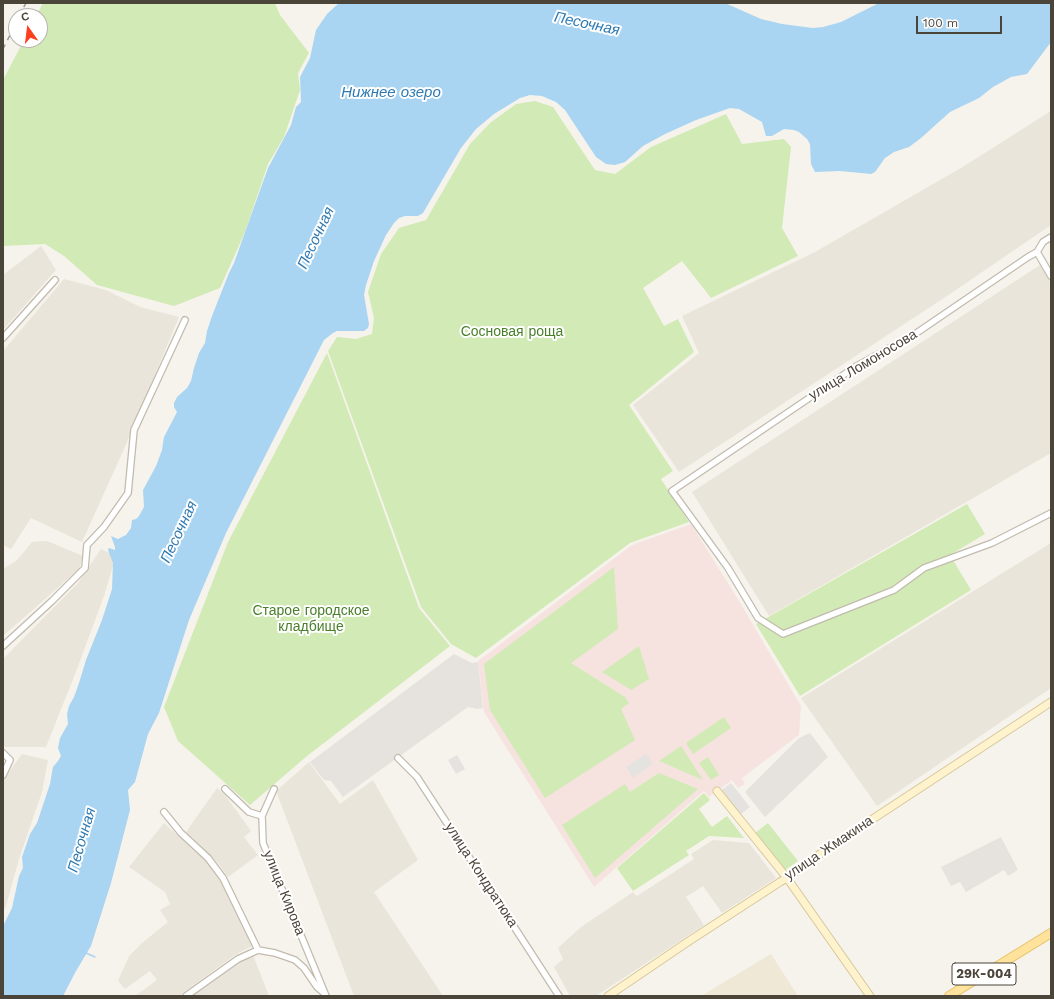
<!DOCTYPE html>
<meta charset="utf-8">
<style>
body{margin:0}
#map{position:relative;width:1054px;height:999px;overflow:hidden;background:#f6f3ec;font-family:"Work Sans",sans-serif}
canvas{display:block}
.frame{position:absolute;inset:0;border:4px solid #4b4439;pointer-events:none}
.north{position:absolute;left:8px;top:8px;width:40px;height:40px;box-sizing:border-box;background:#fff;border:1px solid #b7b4b0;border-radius:50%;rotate:346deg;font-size:11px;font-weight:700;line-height:16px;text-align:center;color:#4b4439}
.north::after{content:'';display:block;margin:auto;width:14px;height:18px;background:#fc3f1d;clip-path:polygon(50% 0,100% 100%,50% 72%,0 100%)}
.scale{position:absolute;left:916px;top:16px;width:86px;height:18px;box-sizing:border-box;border:2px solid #4b4439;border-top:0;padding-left:5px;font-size:12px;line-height:14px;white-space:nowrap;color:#4b4439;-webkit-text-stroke:3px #fff;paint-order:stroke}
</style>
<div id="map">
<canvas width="1054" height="999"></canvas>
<div class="frame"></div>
<div class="north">С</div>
<div class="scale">100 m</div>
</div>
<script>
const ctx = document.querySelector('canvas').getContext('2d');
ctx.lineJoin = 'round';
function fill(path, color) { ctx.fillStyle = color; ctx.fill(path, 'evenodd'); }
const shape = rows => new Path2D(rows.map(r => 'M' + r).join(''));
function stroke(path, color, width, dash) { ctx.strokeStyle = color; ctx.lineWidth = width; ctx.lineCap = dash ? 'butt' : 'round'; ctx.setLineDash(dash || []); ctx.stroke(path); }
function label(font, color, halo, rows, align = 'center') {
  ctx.font = font + ' "Work Sans",sans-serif'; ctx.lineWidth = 4; ctx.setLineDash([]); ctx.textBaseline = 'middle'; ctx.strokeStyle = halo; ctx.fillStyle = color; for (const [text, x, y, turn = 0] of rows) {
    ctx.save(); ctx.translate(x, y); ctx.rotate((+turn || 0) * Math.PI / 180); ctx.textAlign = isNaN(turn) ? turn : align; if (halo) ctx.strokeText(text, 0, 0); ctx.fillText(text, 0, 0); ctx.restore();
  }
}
const residential = shape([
 [1051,111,1051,225,953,292,679,472,633,405,699,353,682,316,815,252,961,168],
 [41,246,56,270,3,330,3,275],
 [1040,265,1051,283,1051,453,769,616,692,492],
 [64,279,106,290,140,307,179,317,124,449,82,542,31,518,11,549,3,545,3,351],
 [47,541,83,556,79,569,3,636,3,567,5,568,17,560,32,542],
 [1051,543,1051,688,877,806,801,698],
 [101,549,116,556,104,596,77,669,46,747,5,747,3,745,3,659,78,583],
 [22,754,48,760,42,792,19,859,6,906,3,912,3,780],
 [309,762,340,804,373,780,418,860,374,892,443,996,354,996,276,791],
 [217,788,225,795,251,831,244,837,258,855,228,877,218,863,186,832],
 [164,823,206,861,220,879,252,946,235,955,179,996,135,996,157,980,150,971,125,989,118,981,129,956,142,943,168,922,160,910,170,904,165,892,129,867],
 [713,840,749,843,776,878,722,913,703,886,686,897,704,925,596,996,570,996,554,967,563,959,558,948,581,927,633,892,637,896,694,859,691,854],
 [253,955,269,996,189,996,237,962]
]);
const industrial = shape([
 [454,654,472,663,478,662,483,708,477,709,468,707,343,797,331,781,324,780,310,762],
 [810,733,828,757,765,817,745,792,799,738],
 [1001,837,1018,870,1008,876,1004,870,966,892,960,882,951,886,941,867]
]);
const education = shape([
 [771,954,798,996,701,996]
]);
const medical = shape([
 [691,524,736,596,801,706,799,735,742,778,745,784,738,788,732,780,709,797,704,791,594,887,484,712,478,661,632,545]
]);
const green = shape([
 [43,3,275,3,280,15,309,53,298,73,300,90,284,137,268,164,245,232,220,288,174,306,97,285,64,256,45,244,3,246,3,80,24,40,40,40,40,16,36,16],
 [535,101,553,107,595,170,615,174,651,147,726,114,742,144,784,139,791,147,782,228,798,256,711,298,682,261,643,288,664,326,678,319,694,352,629,405,673,471,661,479,689,522,630,543,476,658,451,644,421,607,328,351,337,337,356,339,372,334,374,318,368,292,381,254,399,228,426,220,470,144,490,123,516,104],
 [327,353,419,608,450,646,307,756,250,805,178,741,164,707,228,542],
 [967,504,985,534,950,555,971,590,800,696,756,624],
 [614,567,618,629,571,663,625,697,629,703,621,709,635,740,545,798,490,710,484,664],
 [639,646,649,679,631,690,602,672],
 [724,717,731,728,693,754,686,743],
 [681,746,703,780,659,761],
 [708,757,719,775,711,780,699,763],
 [659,773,698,789,595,878,562,825,625,784,630,792],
 [704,793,710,800,699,809,712,827,727,816,744,838,709,836,686,851,689,855,633,891,617,868],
 [768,823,798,861,784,871,755,833]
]);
const parking = shape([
 [646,754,653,764,633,778,626,767],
 [457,755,465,769,456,774,448,760],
 [731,783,750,807,739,816,720,791]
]);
const water = shape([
 [339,3,725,3,761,19,782,24,813,28,823,27,841,22,879,3,1051,3,1051,42,1027,74,1011,77,993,87,979,98,950,112,921,138,909,147,894,152,885,158,875,172,871,174,840,171,815,172,811,164,810,144,807,139,799,132,794,130,784,129,772,136,766,136,762,122,739,109,730,108,696,120,665,134,643,146,625,162,615,165,606,164,596,157,565,110,556,102,542,96,530,95,520,98,494,114,476,129,461,148,423,213,418,216,405,216,399,218,394,223,386,235,374,261,366,285,364,295,369,324,368,328,364,331,337,331,333,333,324,340,226,533,189,620,159,713,148,734,135,782,128,790,130,810,111,883,91,946,76,971,63,996,3,996,3,926,12,908,19,876,23,868,22,857,30,834,37,823,50,784,53,767,58,761,61,756,58,748,60,738,68,724,67,714,69,706,74,697,79,683,86,660,102,620,112,589,113,563,108,550,109,548,115,550,115,547,111,536,118,539,126,535,131,528,132,520,136,519,139,516,144,507,143,490,156,466,162,450,164,437,176,414,177,412,174,407,174,403,177,397,187,388,191,381,194,368,199,353,205,343,207,331,212,316,229,273,234,263,268,168,291,125,296,107,301,102,300,77,310,58,316,30,327,14]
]);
const stream = shape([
 [86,953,95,957]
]);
const street = shape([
 [1051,237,1043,242,1037,252,1028,257,915,334,855,367,672,491,728,568,758,618,783,634,894,590,924,568,992,543,1051,513],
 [1037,252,1051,276],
 [3,338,55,280],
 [3,646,52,601,85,568,87,545,104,527,128,493,134,430,185,320],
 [3,753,10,760,3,775],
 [398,758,417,777,559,996],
 [225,789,249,812,262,816],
 [274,789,262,816,263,843,326,996],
 [164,812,181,833,208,858,223,878,258,950],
 [258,950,275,953,295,960,304,968,317,987,324,993],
 [186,996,238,959,258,950]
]);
const secondary = shape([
 [717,791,787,878,870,996],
 [608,996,689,941,780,882,787,878,827,849,1051,702]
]);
const primary = shape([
 [949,996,1051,933]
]);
const rail = shape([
 [19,16,26,3],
 [3,49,16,23]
]);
const shields = [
 [984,974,64]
];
const shieldNames = [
 ["29К-004",984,974]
];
const parkNames = [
 ["Сосновая роща",512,332],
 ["Старое городское",311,611],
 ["кладбище",311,627]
];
const streetNames = [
 ["улица Ломоносова",863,365,-31],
 ["улица Жмакина",829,848,-34],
 ["улица Кондратюка",481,875,57],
 ["улица Кирова",284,893,68]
];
const waterNames = [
 ["Песочная",587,24,12],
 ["Нижнее озеро",391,93],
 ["Песочная",316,238,-65],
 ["Песочная",179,532,-65],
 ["Песочная",82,840,-74]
];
fill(residential, '#eae5da');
fill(industrial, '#e6e2dd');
fill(education, '#efe8d6');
fill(medical, '#f6e3e0');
fill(green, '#d2eab5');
fill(parking, '#e5e3e0');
fill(water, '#a9d4f2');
stroke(stream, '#a9d4f2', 1.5);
stroke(street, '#c2bbae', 8);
stroke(secondary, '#d6c79b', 9);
stroke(primary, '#e6c16a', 10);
stroke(street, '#fff', 5.5);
stroke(secondary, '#fff3cd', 7);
stroke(primary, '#ffe39c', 8);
stroke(rail, '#9a9a9a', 1.5, [5, 5]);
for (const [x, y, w] of shields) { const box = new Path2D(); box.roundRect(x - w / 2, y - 11, w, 22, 3); ctx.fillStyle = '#fff'; ctx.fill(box); stroke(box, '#4b4439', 1); }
label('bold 13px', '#4b4439', null, shieldNames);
label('14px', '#4a7f2a', '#fff', parkNames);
label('14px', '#4b4439', '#fff', streetNames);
label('italic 15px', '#2e7ab2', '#fff', waterNames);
</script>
